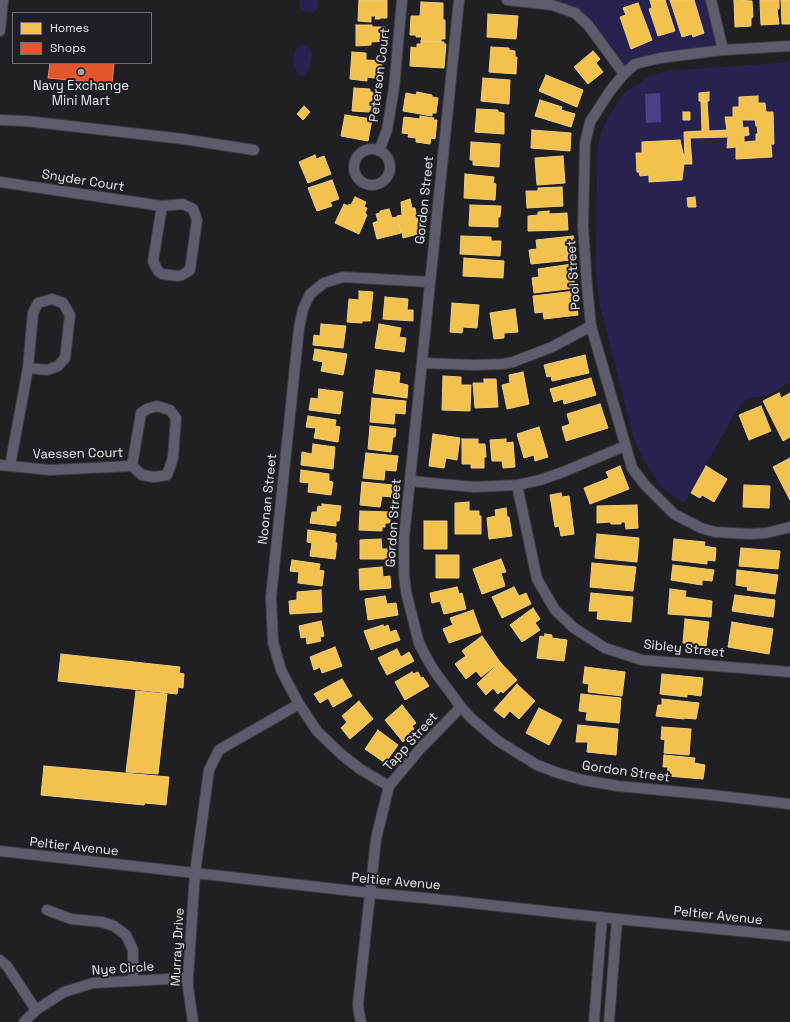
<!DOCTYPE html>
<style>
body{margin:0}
#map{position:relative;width:790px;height:1022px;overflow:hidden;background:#1f1f24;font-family:"Space Grotesk",sans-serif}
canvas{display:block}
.legend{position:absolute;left:12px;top:12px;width:140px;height:52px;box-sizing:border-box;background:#1e1e25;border:1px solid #707076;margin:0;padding:5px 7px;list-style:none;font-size:12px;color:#eaeaef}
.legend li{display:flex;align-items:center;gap:8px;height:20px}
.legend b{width:20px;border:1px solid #707076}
</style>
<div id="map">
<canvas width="790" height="1022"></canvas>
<ul class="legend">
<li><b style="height:11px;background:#f2c14e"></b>Homes</li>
<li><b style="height:11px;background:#e4572e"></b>Shops</li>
</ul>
</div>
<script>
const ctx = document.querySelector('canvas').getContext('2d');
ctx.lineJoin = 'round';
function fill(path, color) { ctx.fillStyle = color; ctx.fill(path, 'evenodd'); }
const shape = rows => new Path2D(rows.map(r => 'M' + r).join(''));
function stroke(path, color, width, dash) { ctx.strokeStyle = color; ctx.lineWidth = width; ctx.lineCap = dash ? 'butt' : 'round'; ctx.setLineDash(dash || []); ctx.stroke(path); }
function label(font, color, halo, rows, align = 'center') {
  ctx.font = font + ' "Space Grotesk",sans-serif'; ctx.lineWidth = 4; ctx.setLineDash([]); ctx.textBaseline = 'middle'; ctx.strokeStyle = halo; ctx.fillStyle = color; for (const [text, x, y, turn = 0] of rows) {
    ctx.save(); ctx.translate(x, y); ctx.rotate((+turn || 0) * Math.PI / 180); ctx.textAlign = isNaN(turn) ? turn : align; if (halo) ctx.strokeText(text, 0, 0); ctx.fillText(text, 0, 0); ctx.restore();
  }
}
const green = shape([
 [299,0,318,0,318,8,315,12,310,13,303,11,299,6],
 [507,0,711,0,723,50,660,58,624,74,575,13],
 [301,45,305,45,311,49,312,56,311,63,308,70,304,75,302,76,298,75,293,60,295,50],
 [790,62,790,382,774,392,766,396,749,398,741,403,684,503,661,487,642,457,637,446,633,436,600,305,596,275,597,157,598,144,602,130,608,118,624,93,645,79,656,74,668,71]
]);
const water = shape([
 [660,93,661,122,646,123,645,94]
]);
const homes = shape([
 [359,0,387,0,387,18,380,18,380,19,375,19,376,16,371,16,371,22,358,21,359,0],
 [650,0,665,0,675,31,658,36,649,9,652,8,650,0],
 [670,0,694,0,704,33,693,37,692,34,682,37,670,0],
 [734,0,752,1,753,17,751,18,751,26,735,27,734,0],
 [760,0,779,0,779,9,777,9,779,24,761,25,760,0],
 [781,0,790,0,790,24,782,24,781,0],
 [421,2,443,3,443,20,445,20,445,39,441,39,441,42,421,41,422,37,416,37,416,35,410,35,411,16,420,16,421,2],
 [638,3,652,40,631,49,620,17,626,15,623,8,638,3],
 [488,14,518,16,516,39,487,37,488,14],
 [356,25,372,25,372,27,385,27,386,41,371,42,371,45,356,46,356,25],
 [421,41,444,42,444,44,446,44,444,68,410,66,411,47,417,48,417,44,421,44,421,41],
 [491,47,509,48,509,50,515,51,515,57,517,57,516,74,489,72,491,47],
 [593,51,600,59,596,63,603,72,588,84,574,67,593,51],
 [352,52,366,53,366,60,382,61,380,79,367,77,367,81,350,79,352,52],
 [546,75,583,90,577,107,539,91,546,75],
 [483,78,510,80,509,104,481,101,483,78],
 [354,88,370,89,370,92,380,93,379,110,369,110,369,112,352,111,354,88],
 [417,92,432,95,432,97,438,98,436,113,432,113,432,116,403,111,406,93,416,95,417,92],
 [709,92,709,101,699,101,699,93,709,92],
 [758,96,758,103,765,103,766,112,773,112,774,144,771,144,772,157,736,159,736,147,727,148,728,137,725,117,733,117,733,107,739,107,739,97,758,96],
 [742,120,755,120,756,126,757,126,758,134,756,134,756,141,744,142,744,136,749,135,748,127,743,128,742,120],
 [540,100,562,107,561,110,575,114,571,127,535,116,540,100],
 [701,101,707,101,709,131,727,130,728,137,690,138,692,164,684,164,683,153,685,157,684,132,702,131,701,101],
 [304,106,310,112,303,120,297,114,304,106],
 [477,109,498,110,498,112,504,113,504,134,475,132,477,109],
 [683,112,690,112,690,120,683,120,683,112],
 [345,115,372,119,368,141,341,136,345,115],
 [420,116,434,118,433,120,437,120,435,139,431,138,430,144,416,142,416,138,408,137,409,134,402,133,404,117,420,119,420,116],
 [532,130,571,133,570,151,531,148,532,130],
 [680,140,683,153,684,164,682,180,649,182,649,175,640,176,639,172,637,172,636,153,642,153,642,142,680,140],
 [471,142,500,144,499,167,473,165,473,160,470,160,471,142],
 [315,155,316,159,324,156,331,174,308,183,299,162,315,155],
 [563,156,565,183,537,185,535,158,563,156],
 [465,174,494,177,493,183,496,184,495,200,464,198,465,174],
 [332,180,339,199,330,202,332,206,317,211,308,188,332,180],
 [562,187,563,206,527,208,526,191,538,191,538,188,562,187],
 [355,197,366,202,364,207,367,208,365,213,367,215,359,234,335,223,344,204,348,206,349,204,351,205,355,197],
 [695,197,696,207,688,207,687,198,695,197],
 [410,199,412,208,415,208,416,214,422,213,426,232,403,238,402,232,401,233,397,216,402,215,401,202,410,199],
 [470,205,501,206,500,217,498,217,498,227,469,226,470,205],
 [389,209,392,218,397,217,401,233,377,239,373,223,378,221,376,214,380,213,380,211,389,209],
 [549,211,549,214,567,213,568,230,528,231,528,216,538,215,538,212,549,211],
 [461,236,491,237,491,241,501,241,500,256,460,254,461,236],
 [573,236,574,248,569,249,571,260,531,264,529,250,537,249,536,240,573,236],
 [464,258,504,261,503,278,463,276,464,258],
 [572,264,575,288,534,293,532,278,539,277,538,269,572,264],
 [359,291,373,292,370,321,362,321,362,323,347,322,349,299,359,300,359,291],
 [575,291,578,315,544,319,543,312,535,313,533,296,575,291],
 [385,297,408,299,407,310,413,310,413,321,383,319,385,297],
 [452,303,479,305,477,328,463,327,462,333,450,332,452,303],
 [515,309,518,332,504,333,504,338,494,339,490,313,515,309],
 [321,324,346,326,343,348,313,345,314,335,320,336,321,324],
 [379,324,401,328,399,337,406,338,404,352,375,348,379,324],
 [315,349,347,354,343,375,321,371,323,362,313,360,315,349],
 [585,355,589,373,552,381,551,376,547,377,544,365,585,355],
 [376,370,400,373,399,383,408,385,407,398,373,393,376,370],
 [523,372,529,404,507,409,502,385,510,383,509,375,523,372],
 [443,376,461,377,461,385,471,385,470,411,442,410,443,376],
 [591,378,596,395,564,404,563,399,554,402,550,389,591,378],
 [484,379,496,379,498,407,475,408,473,383,484,383,484,379],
 [319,389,343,392,340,414,309,410,311,398,318,399,319,389],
 [779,393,781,398,790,393,790,437,783,441,763,401,779,393],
 [372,398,406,401,405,414,395,413,394,424,370,422,372,398],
 [600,404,608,428,566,441,562,427,570,424,567,414,600,404],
 [761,406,771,431,749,440,739,415,761,406],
 [308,416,336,420,335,426,340,427,338,442,314,438,316,428,306,427,308,416],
 [370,426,396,429,395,437,393,437,391,452,368,449,370,426],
 [539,427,548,457,535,461,534,455,524,458,517,434,539,427],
 [433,434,460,438,457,460,446,458,444,468,429,466,433,434],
 [462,439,478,439,478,444,485,444,486,457,484,457,484,468,471,468,471,464,462,464,462,439],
 [506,439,506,443,513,442,515,467,503,468,502,461,492,461,490,440,506,439],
 [313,444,335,447,333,469,301,465,302,452,312,454,313,444],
 [366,453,398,456,396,471,385,470,384,480,363,478,366,453],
 [790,458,790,500,773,467,790,458],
 [620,466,629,489,590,504,584,488,609,478,606,472,620,466],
 [706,466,727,479,714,502,702,495,700,498,691,493,706,466],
 [301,470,329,474,329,481,333,482,331,495,308,492,309,483,300,482,301,470],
 [362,482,393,485,392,497,382,496,380,507,360,505,362,482],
 [744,485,770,486,769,508,743,507,744,485],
 [561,493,562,497,569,496,574,534,561,536,559,526,555,527,550,495,561,493],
 [469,502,469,511,479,511,479,516,481,516,481,534,455,534,455,503,469,502],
 [322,504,341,506,339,521,336,521,336,526,310,523,312,512,317,512,318,506,322,507,322,504],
 [637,505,638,528,626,529,625,522,621,522,621,524,611,524,610,522,597,523,597,506,637,505],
 [506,508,507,517,509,517,512,536,489,539,487,518,496,516,495,510,506,508],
 [360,511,390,512,390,523,385,523,385,527,382,527,382,531,359,530,360,511],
 [424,521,447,521,447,549,424,549,424,521],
 [308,530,336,534,335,542,337,543,335,559,310,556,312,543,307,542,308,530],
 [597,534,639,538,637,562,595,558,597,534],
 [381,539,382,549,389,549,390,559,360,559,360,540,381,539],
 [674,539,705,542,704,546,716,548,715,561,707,560,707,564,672,560,674,539],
 [741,548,780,551,778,569,739,566,741,548],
 [436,555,459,555,459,578,436,578,436,555],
 [501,559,506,572,501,573,505,586,482,594,473,569,501,559],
 [292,560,320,564,319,570,324,571,322,586,298,583,299,572,290,571,292,560],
 [592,563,636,567,633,591,590,587,592,563],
 [673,565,714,570,712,581,702,580,702,585,671,580,673,565],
 [382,567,383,577,390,576,391,588,360,590,359,569,382,567],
 [737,570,778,575,775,594,747,590,748,587,736,585,737,570],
 [457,587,459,594,462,593,466,609,444,614,440,601,432,603,430,593,457,587],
 [514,587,519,596,526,593,531,604,502,618,492,597,514,587],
 [670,589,686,591,685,597,712,601,711,617,668,614,670,589],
 [321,590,322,612,290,614,289,601,297,600,297,592,321,590],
 [591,593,633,597,631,622,597,619,598,611,589,611,591,593],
 [735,595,775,600,773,617,732,611,735,595],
 [385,596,387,604,396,603,398,615,368,620,365,599,385,596],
 [533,608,540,619,535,623,540,630,522,642,510,625,533,608],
 [473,610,481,632,449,643,443,629,453,625,450,618,473,610],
 [685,619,709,622,706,646,683,643,685,619],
 [321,621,324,636,320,637,321,641,307,644,306,637,301,638,299,626,321,621],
 [732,622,773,629,769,654,728,647,732,622],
 [383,625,384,627,388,625,390,632,396,630,400,640,371,650,364,631,383,625],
 [545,634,552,635,552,638,567,640,564,661,537,658,540,636,544,637,545,634],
 [482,636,500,662,481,677,476,671,466,679,455,664,466,656,462,651,482,636],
 [335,647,342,666,322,673,320,667,314,670,310,657,335,647],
 [397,649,401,657,409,652,414,661,387,675,378,658,397,649],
 [61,654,180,667,179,673,184,674,183,688,178,687,177,694,58,681,61,654],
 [500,662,517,680,503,693,501,691,498,694,493,688,486,695,477,684,500,662],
 [585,667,625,672,622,696,588,692,589,684,583,683,585,667],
 [412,672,413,674,418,672,421,678,423,677,429,686,405,700,395,682,412,672],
 [662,674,703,678,701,696,687,694,687,697,660,694,662,674],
 [342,679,352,696,333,707,328,698,320,703,314,694,342,679],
 [517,684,535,701,519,719,510,711,504,718,494,710,517,684],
 [136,691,167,694,158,774,126,772,136,691],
 [581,694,621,698,619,723,586,720,587,712,579,711,581,694],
 [662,699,699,703,696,719,684,718,684,719,656,716,658,705,662,705,662,699],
 [359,701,373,719,350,739,341,728,347,722,342,716,359,701],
 [402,705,416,723,412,726,414,729,408,734,410,736,403,742,385,720,402,705],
 [539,708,562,720,549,745,526,733,539,708],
 [578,725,618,729,616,755,587,752,588,742,576,742,578,725],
 [662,727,691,729,689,755,664,753,665,740,661,739,662,727],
 [378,730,398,745,385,763,365,749,378,730],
 [664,755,695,758,694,763,705,765,703,779,667,776,668,767,663,767,664,755],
 [44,766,169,777,166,805,145,803,144,805,41,795,44,766]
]);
const shops = shape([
 [50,63,114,63,112,84,48,78,50,63]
]);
const street = shape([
 [459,0,404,538,404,574,406,592,419,643,426,657,435,672,461,707,471,718,498,741,537,765,558,773,583,780,618,786,712,795,790,804],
 [507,0,552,5,575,13,588,25,624,74],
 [711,0,723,50],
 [0,31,3,0],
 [790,46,723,50,660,58,635,64,624,74,610,91,590,122,585,143,583,226,587,286,591,326,632,468,645,485,674,514,701,528,715,532,750,534,766,533,790,527],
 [0,120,26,121,183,139,254,150],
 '354 167a18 18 0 1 1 36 0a18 18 0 1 1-36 0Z',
 [379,151,387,130,394,88,402,0],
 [0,182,162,206,183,204,193,209,197,220,190,270,182,275,178,276,162,274,158,271,153,261,162,206],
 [422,363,474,365,502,364,513,362,552,347,591,326],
 [0,465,50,470,132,466,142,475,154,477,167,475,173,458,176,418,170,410,157,406,147,409,141,413,132,466],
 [10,466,28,368,33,313,38,303,52,299,63,303,70,315,65,358,58,366,47,370,28,368],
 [410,481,474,487,517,485,540,480,563,472,625,446],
 [517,485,537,579,555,610,574,628,605,648,642,660,790,672],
 [389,786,360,769,341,754,317,731,299,704,281,670,273,642,271,597,299,328,303,309,310,294,324,283,343,277,430,282],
 [0,851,371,893,425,898,617,919,790,936],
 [47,910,71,919,102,922,114,926,126,935,133,950,133,981],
 [0,960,7,966,36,1010],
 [24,1022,36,1010,64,992,93,983,188,978],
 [193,1022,188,987,188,978,195,873,209,770,219,750,299,704],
 [361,1022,359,1013,358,1004,376,839,389,786,420,749,461,707],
 [594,1022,602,917],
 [609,1022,617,919]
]);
const markers = [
 [81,72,4,"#a3a3a8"]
];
const streetNames = [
 ["Peterson Court",380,75,-83],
 ["Snyder Court",83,181,9],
 ["Gordon Street",425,200,-84],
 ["Pool Street",574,275,-94],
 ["Vaessen Court",78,454,-1],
 ["Noonan Street",268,499,-84],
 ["Gordon Street",394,523,-86],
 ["Sibley Street",684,649,6],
 ["Tapp Street",411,742,-48],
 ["Gordon Street",626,772,8],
 ["Peltier Avenue",74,847,6],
 ["Peltier Avenue",396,882,5],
 ["Peltier Avenue",718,916,6],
 ["Murray Drive",178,947,-87],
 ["Nye Circle",123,969,-4]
];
const poiNames = [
 ["Navy Exchange",81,86],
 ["Mini Mart",81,101]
];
fill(green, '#282250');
fill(water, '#494287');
fill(homes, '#f2c14e');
stroke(homes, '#f0cd7e', 1);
fill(shops, '#e4572e');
stroke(shops, '#e68368', 1);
stroke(street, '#3c3c40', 12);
stroke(street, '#5d5c6b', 10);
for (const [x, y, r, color] of markers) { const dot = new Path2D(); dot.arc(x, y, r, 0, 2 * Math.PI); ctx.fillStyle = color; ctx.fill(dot); stroke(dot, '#1e1e25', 1.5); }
label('13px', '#eaeaef', '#1e1e25', streetNames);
label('13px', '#eaeaef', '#1e1e25', poiNames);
</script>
